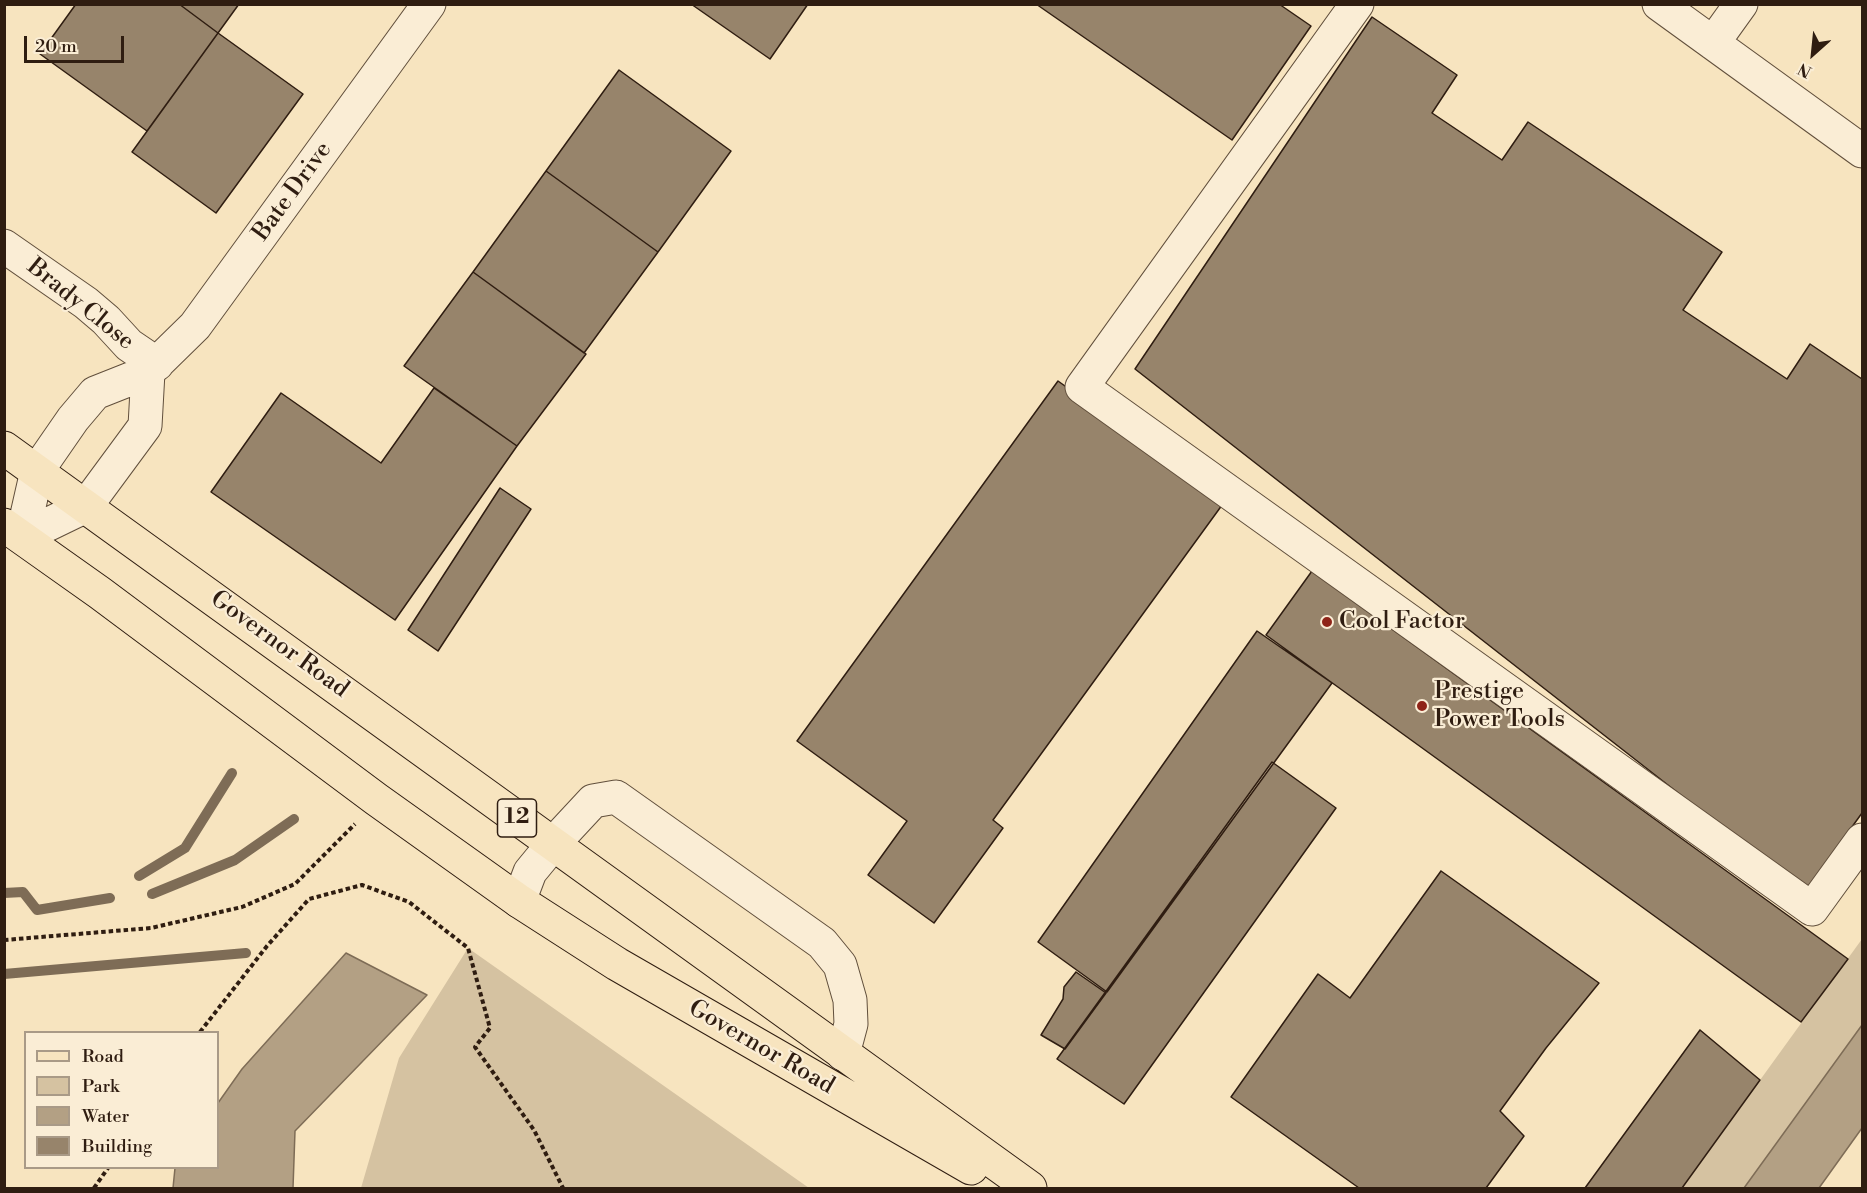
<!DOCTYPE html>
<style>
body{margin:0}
#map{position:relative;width:1867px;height:1193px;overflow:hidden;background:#f7e4bf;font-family:"Libre Bodoni",serif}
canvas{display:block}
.frame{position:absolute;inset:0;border:6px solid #2f1d11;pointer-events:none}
.legend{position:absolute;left:24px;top:1031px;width:195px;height:138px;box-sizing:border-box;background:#faedd5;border:2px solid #a99a87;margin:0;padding:8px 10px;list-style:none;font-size:18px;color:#2f1d11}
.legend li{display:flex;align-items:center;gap:12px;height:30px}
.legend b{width:30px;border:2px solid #a99a87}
.north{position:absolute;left:1783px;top:24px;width:60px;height:60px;-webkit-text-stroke:4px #faedd5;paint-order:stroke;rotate:207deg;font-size:16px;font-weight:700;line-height:24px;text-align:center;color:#2f1d11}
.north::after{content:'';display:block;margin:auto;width:21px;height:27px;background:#2f1d11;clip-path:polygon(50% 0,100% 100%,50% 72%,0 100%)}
.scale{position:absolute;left:24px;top:36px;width:100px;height:27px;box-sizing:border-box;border:3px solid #2f1d11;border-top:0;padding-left:8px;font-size:18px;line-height:21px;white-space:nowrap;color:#2f1d11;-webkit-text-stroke:4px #faedd5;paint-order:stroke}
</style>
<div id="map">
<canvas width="1867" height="1193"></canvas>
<div class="frame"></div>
<ul class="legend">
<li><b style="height:8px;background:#f7e4bf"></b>Road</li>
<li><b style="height:16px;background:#d5c2a1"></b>Park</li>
<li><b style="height:16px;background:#b3a084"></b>Water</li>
<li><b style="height:16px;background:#97846b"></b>Building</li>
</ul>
<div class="north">N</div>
<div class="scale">20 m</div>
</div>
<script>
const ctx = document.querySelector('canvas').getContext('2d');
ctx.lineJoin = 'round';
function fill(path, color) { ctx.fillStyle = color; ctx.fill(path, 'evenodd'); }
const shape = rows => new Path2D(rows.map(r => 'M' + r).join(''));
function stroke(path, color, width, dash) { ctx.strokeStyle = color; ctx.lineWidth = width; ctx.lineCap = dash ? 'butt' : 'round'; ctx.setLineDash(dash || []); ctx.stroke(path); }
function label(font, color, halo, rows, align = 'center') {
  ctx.font = font + ' "Libre Bodoni",serif'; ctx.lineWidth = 4.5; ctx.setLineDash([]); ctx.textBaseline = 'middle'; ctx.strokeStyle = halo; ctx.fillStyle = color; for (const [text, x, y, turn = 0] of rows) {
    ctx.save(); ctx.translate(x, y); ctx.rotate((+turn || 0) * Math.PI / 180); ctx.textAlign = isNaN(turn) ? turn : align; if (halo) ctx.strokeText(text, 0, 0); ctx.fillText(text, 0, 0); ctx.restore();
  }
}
const green = shape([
 [1862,939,1862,1025,1744,1188,1682,1188],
 [468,948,809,1188,361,1188,399,1058]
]);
const water = shape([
 [346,953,427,995,295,1131,293,1188,173,1188,175,1168,218,1168,218,1103,242,1069,346,953],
 [1862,1025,1862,1128,1819,1188,1744,1188,1862,1025]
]);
const stream = shape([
 [139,876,185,848,232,773],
 [4,893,23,892,37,910,110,898],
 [152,894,235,860,294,819],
 [4,974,246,953]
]);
const building = shape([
 [76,4,179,4,218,33,147,131,40,54,76,4],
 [179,4,239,4,218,33,179,4],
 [691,4,808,4,770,59,691,4],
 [1036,4,1279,4,1311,26,1232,140,1036,4],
 [1372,17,1457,75,1432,113,1502,160,1528,122,1722,252,1683,310,1787,379,1810,344,1862,379,1862,813,1805,892,1135,369,1372,17],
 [218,33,303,94,216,213,132,152,218,33],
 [619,70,731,151,658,252,546,171,619,70],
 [546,171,658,252,584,353,473,272,546,171],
 [473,272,586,354,517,446,404,366,473,272],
 [1058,381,1225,501,993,820,1003,828,934,923,868,875,907,821,797,741,1058,381],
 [434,388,517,446,395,620,211,492,281,393,381,463,434,388],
 [500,488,531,509,438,651,408,630,500,488],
 [1312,571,1848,959,1801,1022,1266,635,1312,571],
 [1257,631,1332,683,1107,992,1038,942,1257,631],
 [1272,762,1336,808,1124,1104,1057,1059,1272,762],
 [1441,871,1599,983,1546,1048,1500,1111,1524,1136,1486,1188,1359,1188,1231,1097,1318,974,1350,998,1441,871],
 [1076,972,1106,993,1065,1049,1041,1035,1063,999,1064,987,1076,972],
 [1700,1030,1760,1080,1682,1188,1585,1188,1700,1030]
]);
const path = shape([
 [4,940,151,928,242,907,295,884,355,824],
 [200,1032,267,946,309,899,362,885,409,902,468,948,490,1028,475,1047,534,1130,563,1188],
 [94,1188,108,1168]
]);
const minor = shape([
 [1357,4,1082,387,1812,909,1862,840],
 [1659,4,1862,151],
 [1713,43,1741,4],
 [4,246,86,303,106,320,129,345,157,364],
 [22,537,37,471,73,419,95,393,148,372,195,326,429,4],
 [22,537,86,506,145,426,148,372],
 [519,901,530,872,553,844,593,801,616,797,822,943,840,965,850,1000,851,1024,843,1054]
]);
const major = shape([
 [4,448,1030,1188],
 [4,525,100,593,376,799,519,901,617,964,971,1168]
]);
const markers = [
 [1327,622,6,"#8f2418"],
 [1422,706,6,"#8f2418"]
];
const shields = [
 [517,818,39]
];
const shieldNames = [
 ["12",517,818]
];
const streetNames = [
 ["Bate Drive",293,192,-54],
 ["Brady Close",80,305,39],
 ["Governor Road",279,645,36],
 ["Governor Road",761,1048,30]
];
const poiNames = [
 ["Cool Factor",1339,622],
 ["Prestige",1434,692],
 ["Power Tools",1434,720]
];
fill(green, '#d5c2a1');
fill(water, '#b3a084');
stroke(water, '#7e6c56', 1.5);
stroke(stream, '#7e6c56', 10);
fill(building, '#97846b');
stroke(building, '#2f1d11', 1.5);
stroke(minor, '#614f3c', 35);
stroke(major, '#2f1d11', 35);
stroke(path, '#2f1d11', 4, [4.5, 3]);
stroke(minor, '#faedd5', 33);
stroke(major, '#f7e4bf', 33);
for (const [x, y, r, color] of markers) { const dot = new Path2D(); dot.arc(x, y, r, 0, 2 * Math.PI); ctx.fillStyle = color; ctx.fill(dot); stroke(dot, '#faedd5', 2); }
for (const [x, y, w] of shields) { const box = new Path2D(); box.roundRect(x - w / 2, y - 19, w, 38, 4.5); ctx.fillStyle = '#faedd5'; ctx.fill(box); stroke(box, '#2f1d11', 1.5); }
label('bold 22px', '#2f1d11', null, shieldNames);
label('24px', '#2f1d11', '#faedd5', streetNames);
label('24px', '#2f1d11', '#faedd5', poiNames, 'left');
</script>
